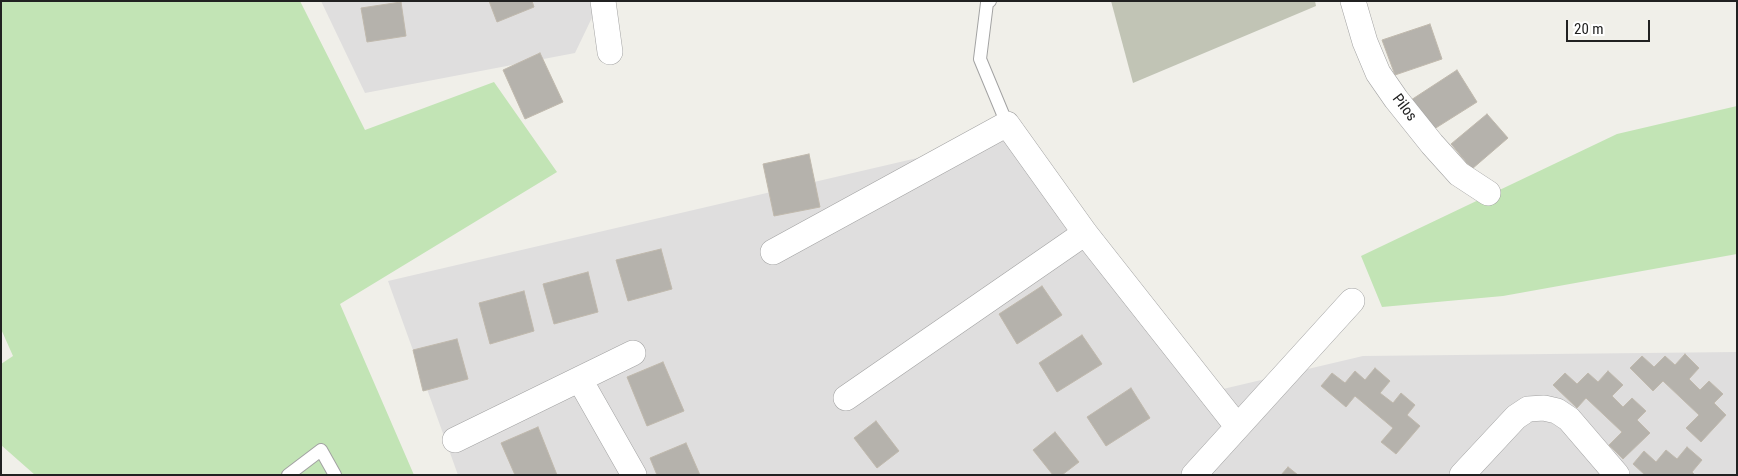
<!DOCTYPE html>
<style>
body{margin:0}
#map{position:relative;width:1738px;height:476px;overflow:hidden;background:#f0efe9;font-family:"Roboto Condensed",sans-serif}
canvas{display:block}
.frame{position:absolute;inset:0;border:2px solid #212121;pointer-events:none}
.scale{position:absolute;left:1566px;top:20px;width:84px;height:22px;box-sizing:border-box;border:2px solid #212121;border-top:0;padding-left:6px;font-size:15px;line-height:18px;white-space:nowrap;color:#212121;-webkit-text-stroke:4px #fff;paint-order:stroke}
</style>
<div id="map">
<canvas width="1738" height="476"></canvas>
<div class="frame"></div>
<div class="scale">20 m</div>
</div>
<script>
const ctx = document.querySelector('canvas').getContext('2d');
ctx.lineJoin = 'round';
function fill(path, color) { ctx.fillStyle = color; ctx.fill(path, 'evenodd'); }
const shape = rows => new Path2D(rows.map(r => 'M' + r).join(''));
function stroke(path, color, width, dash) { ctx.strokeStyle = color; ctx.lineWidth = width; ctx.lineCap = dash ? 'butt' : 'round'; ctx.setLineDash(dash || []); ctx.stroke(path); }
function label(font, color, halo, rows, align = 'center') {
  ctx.font = font + ' "Roboto Condensed",sans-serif'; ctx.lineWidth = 4; ctx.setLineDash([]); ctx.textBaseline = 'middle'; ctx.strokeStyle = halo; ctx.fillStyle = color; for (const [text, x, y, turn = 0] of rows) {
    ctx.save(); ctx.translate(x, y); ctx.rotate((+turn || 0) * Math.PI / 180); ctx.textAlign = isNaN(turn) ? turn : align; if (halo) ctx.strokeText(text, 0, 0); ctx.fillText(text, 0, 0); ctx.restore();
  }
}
const residential = shape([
 [321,1,600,1,575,53,365,93],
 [1012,136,1206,393,1363,356,1737,352,1737,475,458,475,388,281]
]);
const construction = shape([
 [1111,1,1315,1,1316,6,1133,83]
]);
const grass = shape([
 [1,1,300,1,365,130,494,82,557,172,340,304,414,475,35,475,1,445,1,364,13,356,1,329],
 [1737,106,1737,254,1503,296,1382,307,1361,256,1617,134]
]);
const building = shape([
 [489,1,532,1,534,7,497,22,489,1],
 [401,2,406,36,367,42,361,8,401,2],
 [1430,24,1442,59,1395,75,1382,40,1430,24],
 [540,53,563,102,525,119,503,70,540,53],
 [1457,70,1477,102,1431,131,1411,100,1457,70],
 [1487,114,1508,138,1472,169,1451,144,1487,114],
 [809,154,820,207,774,216,763,164,809,154],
 [661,249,672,289,628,301,616,260,661,249],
 [588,272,598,312,554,324,543,284,588,272],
 [1042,286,1062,315,1017,344,999,314,1042,286],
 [524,291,534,331,490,344,479,303,524,291],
 [1082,335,1102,364,1057,392,1039,363,1082,335],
 [457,339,468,379,423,391,413,350,457,339],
 [1685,354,1699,368,1689,379,1700,390,1709,381,1723,394,1714,403,1726,415,1701,442,1686,428,1699,415,1663,381,1653,391,1630,368,1642,356,1654,367,1665,356,1675,365,1685,354],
 [663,362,684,411,647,426,627,377,663,362],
 [1375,368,1390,381,1380,393,1393,403,1401,393,1415,405,1407,415,1420,426,1396,454,1381,442,1393,428,1355,396,1346,407,1321,386,1332,373,1345,383,1355,371,1365,380,1375,368],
 [1608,371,1623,385,1612,396,1623,407,1632,398,1646,411,1637,420,1650,433,1623,459,1609,445,1622,432,1586,398,1577,408,1553,385,1565,373,1577,384,1588,373,1598,382,1608,371],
 [1131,388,1150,418,1106,446,1087,417,1131,388],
 [876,421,899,451,877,468,854,438,876,421],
 [538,427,557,475,515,475,501,443,538,427],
 [1055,432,1079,462,1062,475,1053,475,1033,450,1055,432],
 [686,443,700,475,657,475,650,458,686,443],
 [1687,447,1702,460,1692,472,1695,475,1645,475,1633,464,1644,451,1656,462,1666,450,1677,459,1687,447],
 [1288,467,1298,475,1281,475,1288,467]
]);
const service = shape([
 [990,1,987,3,980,59,1007,124],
 [288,475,321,450,335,475]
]);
const minor = shape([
 [603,1,610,52],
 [1353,1,1365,42,1378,73,1396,99,1432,144,1459,174,1488,193],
 [773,252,1007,124,1085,233,1237,426],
 [580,380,634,475],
 [846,398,1085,233],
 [455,440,633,353],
 [1194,475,1352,301],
 [1462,475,1516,417,1528,409,1544,408,1557,411,1569,419,1617,475]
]);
const streetNames = [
 ["Pilos",1404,108,53]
];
fill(residential, '#dfdede');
fill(construction, '#c1c4b5');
fill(grass, '#c2e4b5');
fill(building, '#b5b2ac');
stroke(building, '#c0b9ad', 1);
stroke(service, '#a2a2a2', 14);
stroke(minor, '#a2a2a2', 26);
stroke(service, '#fff', 12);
stroke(minor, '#fff', 25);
label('15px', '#212121', '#fff', streetNames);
</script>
